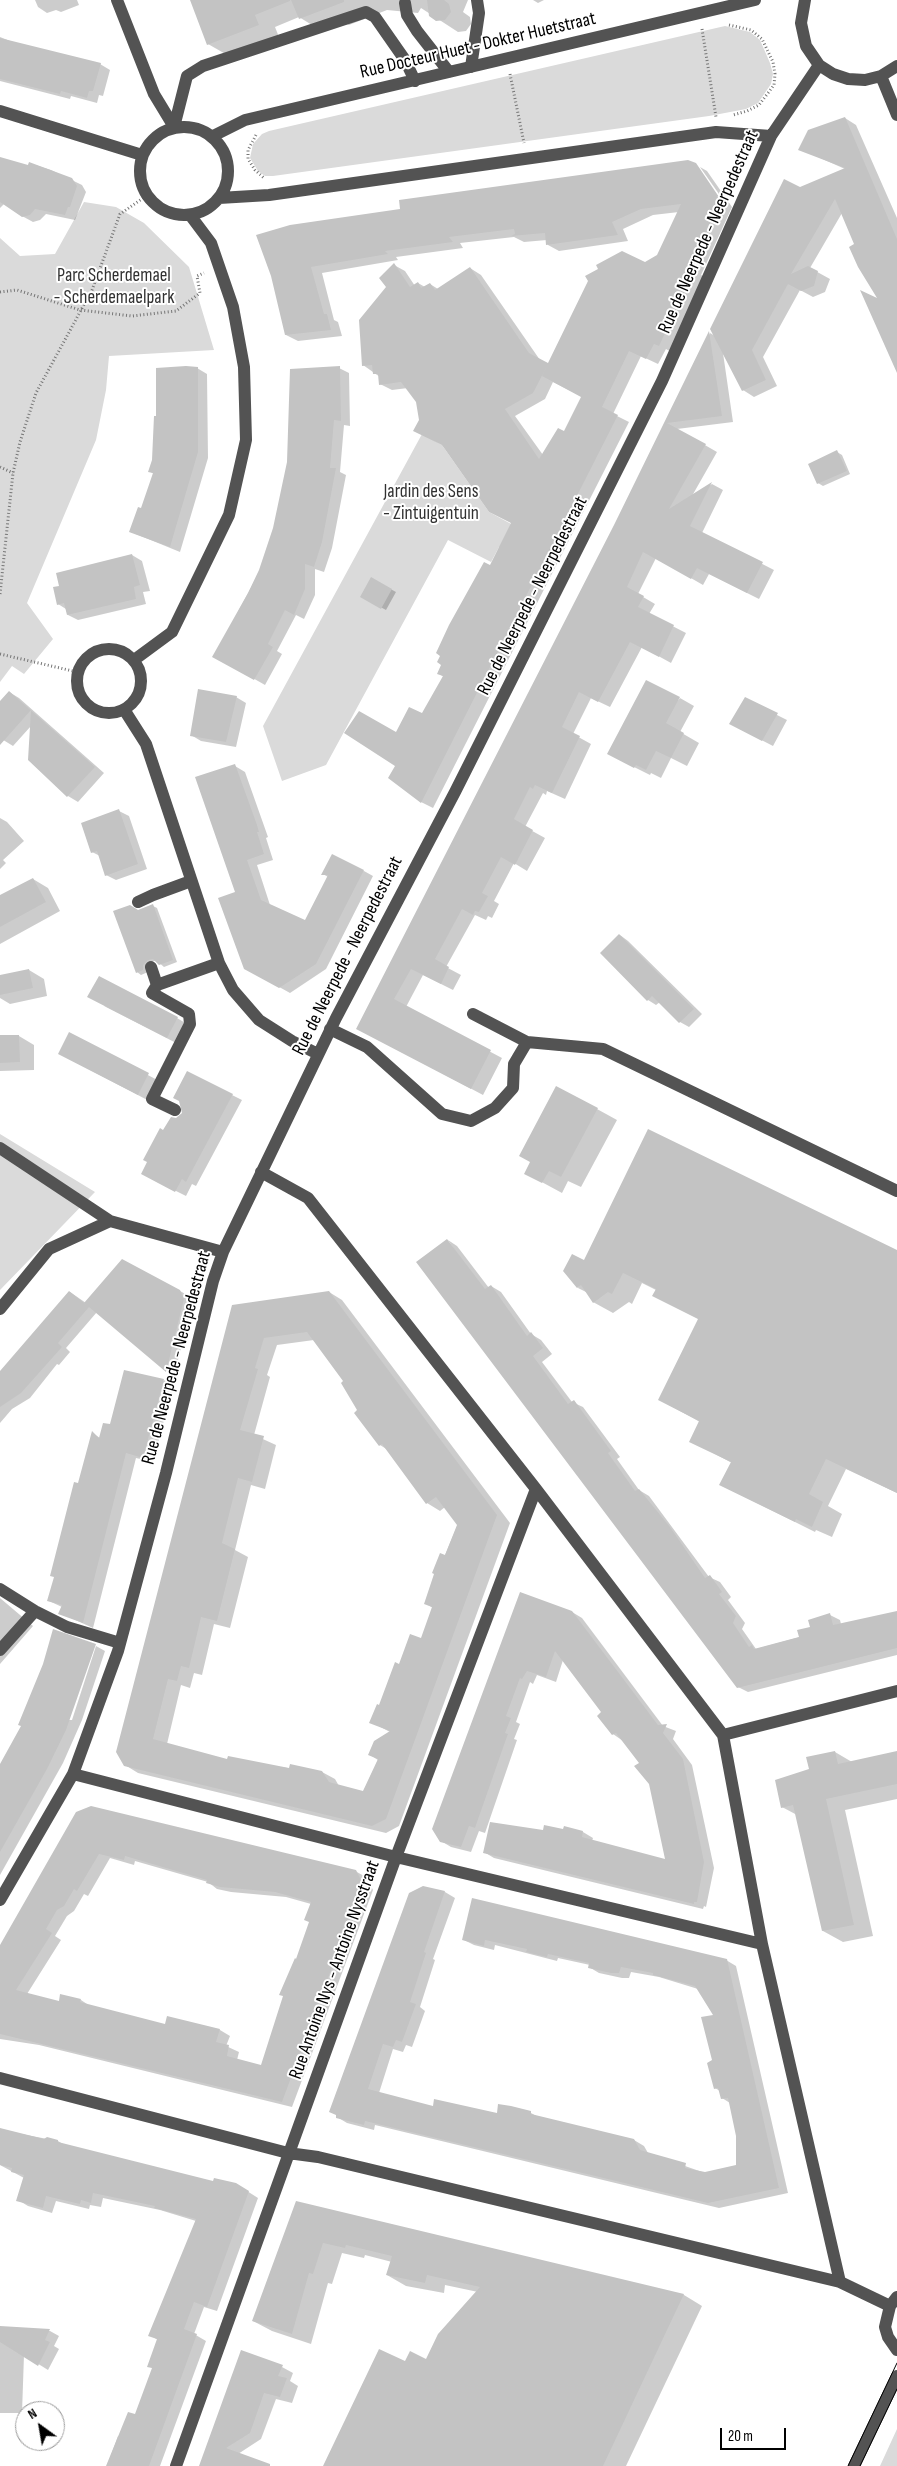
<!DOCTYPE html>
<style>
body{margin:0}
#map{position:relative;width:897px;height:2466px;overflow:hidden;background:#fff;font-family:"Sofia Sans Condensed",sans-serif}
canvas{display:block}
.north{position:absolute;left:15px;top:2401px;width:50px;height:50px;box-sizing:border-box;background:#fff;border:1px solid #999;border-radius:50%;rotate:328deg;font-size:14px;font-weight:700;line-height:20px;text-align:center;color:#000}
.north::after{content:'';display:block;margin:auto;width:18px;height:22px;background:#000;clip-path:polygon(50% 0,100% 100%,50% 72%,0 100%)}
.scale{position:absolute;left:720px;top:2428px;width:66px;height:22px;box-sizing:border-box;border:2px solid #000;border-top:0;padding-left:6px;font-size:15px;line-height:18px;white-space:nowrap;color:#000;-webkit-text-stroke:4px #fff;paint-order:stroke}
</style>
<div id="map">
<canvas width="897" height="2466"></canvas>
<div class="north">N</div>
<div class="scale">20 m</div>
</div>
<script>
const ctx = document.querySelector('canvas').getContext('2d');
ctx.lineJoin = 'round';
function fill(path, color) { ctx.fillStyle = color; ctx.fill(path, 'evenodd'); }
const shape = rows => new Path2D(rows.map(r => 'M' + r).join(''));
function stroke(path, color, width, dash) { ctx.strokeStyle = color; ctx.lineWidth = width; ctx.lineCap = dash ? 'butt' : 'round'; ctx.setLineDash(dash || []); ctx.stroke(path); }
function label(font, color, halo, rows, align = 'center') {
  ctx.font = font + ' "Sofia Sans Condensed",sans-serif'; ctx.lineWidth = 4; ctx.setLineDash([]); ctx.textBaseline = 'middle'; ctx.strokeStyle = halo; ctx.fillStyle = color; for (const [text, x, y, turn = 0] of rows) {
    ctx.save(); ctx.translate(x, y); ctx.rotate((+turn || 0) * Math.PI / 180); ctx.textAlign = isNaN(turn) ? turn : align; if (halo) ctx.strokeText(text, 0, 0); ctx.fillText(text, 0, 0); ctx.restore();
  }
}
const green = shape([
 [725,26,750,32,760,40,770,63,773,74,771,84,758,103,746,109,709,116,273,176,265,176,258,171,250,158,253,144,262,134,269,131],
 [84,202,116,207,144,223,189,267,214,350,109,356,106,390,96,440,27,603,53,639,24,674,12,666,0,682,0,238,20,256,55,254],
 [422,434,442,445,489,512,552,546,544,561,499,547,491,562,448,540,326,765,282,781,263,726],
 [0,1134,95,1192,0,1290],
 [897,2429,897,2466,880,2466]
]);
const shadow = shape([
 [35,0,77,0,79,5,61,12,56,10,47,13,38,7],
 [191,0,468,0,463,12,470,17,471,24,466,31,458,32,421,8,418,13,387,10,349,25,342,22,320,30,299,17,275,27,279,37,229,56,208,44],
 [533,0,544,0,538,3],
 [0,37,20,45,100,64,110,70,103,96,99,95,97,103,71,96,70,99,0,81],
 [845,118,856,125,897,218,897,371,863,292,880,300,842,213,810,268,830,279,825,292,813,297,800,290,763,357,777,386,754,397,743,390,723,353,733,422,677,429,717,452,692,496,712,484,723,490,702,533,774,570,759,599,709,574,703,585,656,558,638,594,655,604,649,614,686,633,671,663,642,647,610,707,591,698,573,734,591,744,565,799,547,791,546,795,543,793,525,827,545,838,527,871,514,863,494,901,499,904,492,918,488,916,486,920,475,915,446,967,461,975,453,990,423,975,406,1007,502,1058,483,1095,370,1035,710,333,715,336,800,188,845,169,800,149],
 [0,159,28,167,29,163,51,170,82,185,86,192,75,220,46,214,40,220,33,222,22,216,11,197,0,208],
 [695,164,724,205,726,204,700,167,707,171,732,207,701,275,706,278,671,352,666,349,658,364,641,356,613,414,629,422,433,808,421,802,396,765,396,733,423,714,444,677,438,673,512,524,420,420,417,402,408,388,392,390,380,384,380,377,363,365,394,265,405,271,415,286,418,283,425,287,430,284,438,289,470,268,481,275,540,360,549,365,645,264,658,256,679,212,653,215,623,229,628,241,559,251,548,245,547,240,524,242,514,237,460,243,463,248,396,257,398,260,322,273,334,320,338,322,342,336,298,341,286,335,272,276],
 [553,382,583,397,564,433,543,455,515,416,545,399],
 [197,368,207,374,208,458,180,552,131,532,142,510,154,474,149,471,153,460,157,417],
 [339,368,349,373,350,426,344,425,340,472,346,475,332,548,324,572,315,569,315,595,304,619,296,615,277,651,282,654,265,685,214,656,260,571],
 [837,452,842,455,850,474,823,486,818,483],
 [132,555,142,561,150,591,143,592,146,604,78,620,68,615,66,609,58,604],
 [372,579,396,592,386,610,362,597],
 [9,692,19,698,104,773,78,802,68,796,31,726,13,746,0,738,0,703],
 [236,697,246,703,236,747,201,741,191,735],
 [680,698,694,706,680,732,699,743,687,766,671,758,661,778,651,773,650,775,624,762],
 [745,699,787,720,773,746,740,729],
 [235,766,245,772,268,837,266,838,273,860,257,865,270,905,305,922,328,877,323,874,364,871,373,876,326,969,290,993,245,968,236,893],
 [119,811,129,816,147,869,116,880,106,875,100,856,92,852],
 [0,818,7,822,24,841,3,860,6,863,0,869],
 [33,879,48,888,60,911,0,944,0,897],
 [153,906,157,908,177,962,164,967,157,961,153,961,148,972,141,975,137,972,138,911],
 [620,935,628,941,702,1014,689,1027,680,1022,660,1002,656,1005,648,1000],
 [29,970,44,979,47,996,10,1004,0,998,0,976],
 [104,1006,177,1018,192,1027,182,1046],
 [70,1034,163,1083,153,1103,75,1062],
 [19,1036,34,1045,34,1070,0,1071,0,1037],
 [232,1095,242,1100,196,1186,192,1184,186,1196,152,1179,164,1132,176,1119],
 [597,1109,617,1120,581,1187,568,1181,562,1193,525,1173],
 [448,1240,457,1246,489,1288,491,1286,501,1292,531,1334,541,1340,552,1354,542,1362,572,1402,583,1407,620,1457,617,1459,639,1490,649,1496,709,1577,720,1582,731,1597,728,1600,745,1623,742,1629,756,1649,800,1637,830,1615,840,1620,841,1624,897,1612,897,1655,748,1692,738,1687],
 [897,1252,897,1493,846,1469,828,1506,842,1514,832,1537,816,1530,815,1532,721,1485,732,1463,691,1441,700,1422,660,1400,699,1319,654,1296,656,1290,642,1283,632,1304,629,1302,613,1313,593,1302,588,1293,578,1288,585,1262],
 [180,1291,189,1296,192,1304,174,1376,97,1312,66,1348,70,1352,59,1365,57,1364,30,1398,12,1409,0,1423,0,1373,70,1292,86,1303],
 [329,1292,342,1300,510,1523,399,1826,386,1833,138,1773,125,1765,233,1306],
 [314,1340,345,1382,380,1445,388,1450,427,1503,440,1511,445,1507,458,1524,425,1603,433,1608,421,1640,400,1665,371,1722,390,1732,370,1755,378,1760,363,1792,339,1786,335,1779,322,1772,228,1761,167,1744,181,1685,190,1688,194,1673,202,1675,214,1624,230,1628,248,1557,235,1550,251,1485,265,1489,276,1445,254,1435,270,1377,267,1375,277,1345],
 [164,1380,173,1386,153,1462,136,1458,93,1628,60,1613,62,1607,49,1601,92,1433,100,1438,111,1425],
 [521,1594,572,1612,582,1618,663,1726,676,1731,673,1739,692,1765,714,1868,706,1907,704,1906,703,1909,494,1858,484,1852,544,1831,583,1832,593,1838,592,1841,666,1861,650,1784,640,1763,623,1741,613,1734,603,1713,563,1660,556,1682,537,1675,533,1684,530,1682,516,1722,520,1724,514,1739,517,1740,485,1833,479,1831,471,1852,451,1847,441,1841],
 [0,1598,33,1626,0,1664],
 [96,1646,105,1651,82,1720,63,1763,0,1875,0,1765,69,1720,72,1720],
 [835,1752,852,1762,897,1752,897,1799,845,1810,873,1936,843,1942,823,1931,797,1815,782,1807,811,1770],
 [77,1813,355,1871,366,1877,373,1890,292,2107,39,2045,0,2039,0,1948],
 [110,1858,134,1865,135,1861,208,1882,217,1889,231,1892,286,1897,311,1904,310,1922,262,2066,237,2060,239,2052,226,2046,230,2036,220,2030,168,2017,166,2026,90,2006,81,2000,60,2002,27,1994,61,1940,55,1936,67,1916,74,1911,84,1894,88,1896],
 [423,1887,445,1892,455,1898,433,1959,435,1960,420,2007,425,2011,412,2047,406,2045,403,2052,393,2049,379,2093,434,2107,498,2115,531,2113,538,2117,634,2140,644,2146,648,2153,705,2173,738,2166,738,2136,730,2103,722,2098,720,2091,715,2088,715,2016,698,1989,659,1977,631,1972,629,1978,622,1978,599,1973,589,1967,590,1965,558,1958,557,1961,495,1945,494,1950,474,1945,464,1940,473,1899,726,1960,736,1966,788,2193,719,2208,375,2125,374,2130,347,2123,337,2117],
 [0,2130,58,2141,66,2146,247,2191,258,2198,217,2311,204,2307,194,2334,206,2341,160,2466,107,2466,118,2436,120,2437,136,2416,153,2368,158,2340,150,2335,196,2221,160,2210,103,2198,101,2207,90,2205,89,2209,56,2201,52,2213,28,2206,18,2200,24,2178,0,2165],
 [297,2202,684,2295,702,2306,626,2466,325,2466,406,2363,427,2361,478,2292,445,2285,444,2293,406,2286,387,2275,392,2262,365,2255,364,2258,342,2253,332,2284,328,2283,311,2344,272,2331,253,2321],
 [0,2327,50,2331,59,2336,54,2346,59,2349,48,2370,24,2355,22,2413,0,2413],
 [282,2367,293,2373,290,2381,298,2386,292,2403,276,2399,261,2439,238,2454,263,2466,200,2466]
]);
const building = shape([
 [190,0,290,0,290,1,255,15,259,25,207,45],
 [291,0,344,0,344,2,299,19],
 [427,0,444,0,449,4,451,12,445,20,436,21,429,16],
 [0,38,101,63,93,91,89,91,87,98,61,91,60,94,0,79],
 [845,117,897,239,897,373,860,290,877,298,858,267,849,247,854,244,835,199,791,274,808,266,818,271,814,286,801,291,788,284,752,350,766,380,742,391,710,329,784,179,800,187,845,168,798,150,808,130],
 [0,157,28,165,29,162,72,178,77,186,70,207,68,207,65,215,35,209,30,215,22,217,0,202],
 [688,160,696,163,721,200,690,268,695,270,659,346,654,344,646,359,629,351,602,407,618,415,421,803,388,778,395,766,344,733,359,711,396,732,409,707,422,713,443,676,437,674,441,665,437,662,440,656,436,653,449,625,484,562,490,565,511,523,489,512,442,445,413,431,419,420,416,402,401,382,379,385,378,374,373,374,372,365,362,366,359,320,386,287,379,278,394,263,410,287,418,282,421,288,430,283,435,290,470,267,529,353,548,363,588,281,585,276,598,269,596,265,622,251,645,262,657,255,681,204,641,209,612,222,618,235,546,245,545,233,511,236,515,234,514,229,449,237,453,242,385,251,388,254,311,267,324,314,327,314,331,330,285,335,271,276,256,235,290,225,400,209,399,200],
 [547,366,542,376,581,397,564,431,558,428,539,459,505,409,533,393],
 [709,331,722,416,667,423,706,444,669,509,712,482,690,526,763,562,747,593,697,568,691,579,643,552,627,587,644,596,638,607,674,625,659,657,630,642,598,702,579,692,562,727,580,736,552,793,535,785,533,789,530,787,514,819,533,830,515,865,501,857,482,893,488,896,479,912,475,911,473,915,462,909,435,959,449,967,441,984,411,969,394,999,491,1050,471,1089,356,1029,614,525],
 [186,366,198,367,198,452,170,547,129,532,138,507,141,508,153,473,148,472,152,460,154,416,156,416,156,368],
 [340,366,341,421,334,420,330,468,336,468,322,542,314,567,305,564,305,589,294,615,285,610,268,644,273,647,254,680,212,657,248,593,259,570,273,528,287,462,290,369],
 [837,450,847,471,817,484,808,464],
 [132,554,140,585,134,587,136,599,67,615,64,603,57,605,53,587,59,586,56,573],
 [371,577,392,589,381,609,360,597],
 [646,680,680,697,666,723,684,733,671,758,656,751,646,770,636,765,634,768,607,754],
 [198,689,237,696,226,742,190,736],
 [9,691,95,767,67,797,28,760,31,710,0,745,0,701],
 [745,697,778,713,762,741,729,724],
 [235,764,257,825,259,832,257,832,264,854,247,860,261,900,305,920,328,875,321,875,332,854,364,870,316,964,279,988,244,969,218,898,235,892,195,777],
 [119,809,138,864,105,876,97,851,91,853,81,823],
 [33,878,46,902,0,927,0,895],
 [153,904,173,960,159,965,153,959,148,960,143,965,143,970,136,973,113,911,130,905,138,910],
 [619,934,694,1009,679,1023,652,996,647,1001,600,953],
 [29,969,33,988,0,995,0,975],
 [99,976,178,1017,167,1038,87,997],
 [69,1032,149,1073,138,1095,58,1054],
 [0,1035,19,1035,20,1062,0,1063],
 [187,1071,233,1094,186,1182,182,1179,175,1192,141,1174,147,1162,143,1160,160,1128,163,1130,171,1117,176,1118,182,1113,179,1101,173,1098],
 [556,1086,598,1108,561,1177,549,1171,542,1183,524,1174,530,1162,519,1156],
 [648,1129,897,1250,897,1493,826,1459,809,1494,823,1502,812,1527,796,1519,795,1522,719,1485,731,1462,689,1442,699,1421,658,1400,698,1319,652,1296,656,1289,623,1273,612,1294,608,1292,593,1303,581,1285,577,1288,563,1271,572,1254,584,1260],
 [447,1239,485,1289,491,1285,527,1336,531,1332,543,1348,533,1356,568,1404,574,1400,611,1451,608,1453,635,1491,639,1489,670,1527,705,1578,710,1575,722,1592,719,1594,736,1616,733,1623,749,1647,752,1645,754,1649,799,1637,797,1630,810,1627,808,1620,830,1613,833,1625,897,1611,897,1648,737,1688,416,1262],
 [122,1259,180,1290,184,1299,166,1372,89,1307,58,1343,62,1347,21,1393,0,1407,0,1371,69,1291,88,1306,84,1303],
 [329,1291,497,1515,386,1819,372,1826,124,1766,116,1752,232,1305],
 [307,1332,343,1381,341,1383,357,1410,354,1413,379,1446,382,1444,426,1504,436,1497,457,1525,445,1555,440,1553,432,1573,434,1574,424,1604,432,1607,421,1638,410,1634,399,1664,395,1662,379,1705,377,1704,369,1723,390,1731,374,1741,368,1755,378,1759,363,1791,329,1782,322,1771,290,1764,289,1768,228,1756,227,1759,153,1739,168,1679,177,1681,181,1666,189,1668,201,1617,217,1621,235,1549,222,1543,238,1478,252,1482,264,1436,240,1430,258,1369,255,1368,264,1338],
 [124,1370,164,1379,143,1458,126,1453,83,1623,58,1614,62,1605,47,1601,54,1577,50,1576,74,1482,78,1483,92,1431,99,1438,103,1423,110,1424],
 [520,1592,572,1611,658,1725,667,1724,663,1733,683,1759,704,1862,697,1902,694,1902,694,1904,483,1853,490,1822,543,1830,544,1825,563,1829,564,1826,583,1831,582,1837,665,1859,649,1784,634,1766,639,1763,616,1733,612,1735,597,1716,601,1712,555,1651,546,1677,527,1671,522,1679,520,1678,506,1716,511,1718,505,1733,508,1734,504,1745,475,1828,469,1826,461,1847,440,1842,432,1829],
 [53,1629,96,1644,66,1730,47,1769,0,1852,0,1764,21,1726,18,1725,43,1664],
 [835,1751,838,1764,897,1751,897,1784,826,1799,854,1925,822,1931,793,1805,781,1808,775,1780,809,1769,806,1757],
 [91,1806,356,1870,363,1884,282,2102,0,2034,0,1945,76,1812],
 [99,1854,124,1860,125,1856,207,1880,206,1883,220,1887,275,1892,311,1902,304,1920,309,1922,296,1959,295,1958,279,1995,283,1996,261,2065,227,2056,229,2045,216,2042,220,2029,167,2016,165,2024,80,2002,81,1999,60,1994,59,2001,16,1990,52,1933,46,1929,57,1910,64,1906,74,1889,77,1891],
 [423,1886,445,1891,424,1952,426,1953,410,2002,416,2004,402,2042,396,2040,393,2047,383,2044,368,2089,433,2106,434,2099,497,2113,498,2104,511,2106,531,2111,531,2114,634,2139,640,2150,686,2163,685,2168,705,2172,736,2165,736,2136,728,2098,721,2099,718,2088,714,2089,707,2063,712,2060,701,2017,713,2015,695,1986,653,1975,653,1973,621,1967,619,1973,611,1973,588,1968,589,1963,548,1954,547,1957,526,1952,527,1949,485,1940,484,1946,462,1940,472,1898,493,1903,727,1959,779,2188,708,2203,365,2121,364,2125,336,2118,336,2115,329,2112,409,1893],
 [0,2128,44,2139,47,2137,58,2140,58,2142,213,2181,214,2178,236,2183,249,2191,207,2307,194,2302,184,2329,197,2334,149,2466,106,2466,128,2412,135,2414,152,2368,147,2367,157,2339,148,2336,196,2219,154,2208,155,2206,93,2193,91,2203,81,2200,80,2204,46,2196,43,2208,16,2201,24,2175,11,2172,12,2168,0,2165],
 [296,2201,684,2294,603,2466,323,2466,379,2349,405,2361,410,2351,426,2359,438,2334,480,2287,427,2275,425,2283,386,2275,392,2256,346,2245,345,2248,323,2243,313,2274,309,2273,292,2334,252,2321],
 [0,2326,50,2329,45,2340,50,2342,38,2366,0,2342],
 [241,2350,283,2365,278,2376,287,2378,280,2397,264,2393,250,2433,226,2448,270,2464,270,2466,199,2466]
]);
const path = shape([
 [729,25,751,30,762,39,773,62,775,74,774,85,759,105,747,111,733,115],
 [702,29,716,117],
 [510,74,524,143],
 [256,135,248,150,248,159,255,170,264,178],
 [0,292,17,290,80,310,132,316,176,311,200,293,197,276,204,273],
 [0,467,13,473],
 [0,594,13,473,20,442,36,393,92,290,120,214,146,196],
 [0,654,77,672]
]);
const minor = shape([
 [117,0,154,94,174,127],
 [805,0,801,23,806,46,819,65,833,74,848,79,865,80,881,76,897,66],
 [405,3,407,15,417,31,449,72],
 [471,67,479,13,477,0],
 [881,76,897,115],
 [0,111,142,155],
 '140 171a44 44 0 1 1 88 0a44 44 0 1 1-88 0Z',
 [174,127,187,76,203,66,366,12,375,17,405,60,415,81],
 [213,136,245,120,755,0],
 [219,198,269,195,716,132,771,136],
 '77 681a32 32 0 1 1 64 0a32 32 0 1 1-64 0Z',
 [134,660,172,632,229,515,246,440,244,367,233,307,211,243,190,215],
 [125,711,146,744,219,963,233,990,259,1020,292,1041,318,1054],
 [138,902,153,895,191,881],
 [151,967,157,985],
 [473,1014,527,1042],
 [330,1029,367,1047,442,1114,471,1121,495,1108,513,1088,514,1064,527,1042,603,1049,897,1191],
 [175,1110,152,1099,190,1024,189,1014,152,993,157,985,219,963],
 [0,1148,110,1221],
 [261,1172,308,1198,536,1489,723,1735,762,1944,840,2282],
 [0,1309,49,1249,110,1221,223,1252],
 [0,1589,35,1611,67,1627,120,1643],
 [0,1650,35,1611],
 [723,1735,897,1691],
 [73,1774,396,1857,762,1944],
 [0,1900,73,1774,118,1651,166,1473,213,1281,223,1252,336,1018,455,792,662,381,771,136,819,65],
 [0,2078,288,2153,318,2157,840,2282,890,2306],
 [897,2297,890,2306,885,2327,888,2337,897,2350],
 [176,2466,396,1857,536,1489],
 [854,2466,897,2376]
]);
const tram = shape([
 [848,2466,897,2363],
 [860,2466,897,2389]
]);
const streetNames = [
 ["Rue Docteur Huet - Dokter Huetstraat",478,46,-13],
 ["Rue de Neerpede - Neerpedestraat",709,232,-66],
 ["Rue de Neerpede - Neerpedestraat",533,596,-63],
 ["Rue de Neerpede - Neerpedestraat",348,956,-63],
 ["Rue de Neerpede - Neerpedestraat",177,1358,-75],
 ["Rue Antoine Nys - Antoine Nysstraat",335,1970,-70]
];
const parkNames = [
 ["Parc Scherdemael",114,276],
 ["- Scherdemaelpark",114,298],
 ["Jardin des Sens",431,492],
 ["- Zintuigentuin",431,514]
];
fill(green, '#dadada');
fill(shadow, '#0003');
fill(building, '#c3c3c3');
stroke(path, '#757575', 3, [1, 2.5]);
stroke(minor, '#535353', 12);
stroke(tram, '#000', 1);
label('19px', '#000', '#fff', streetNames);
label('19px', '#313131', '#fff', parkNames);
</script>
